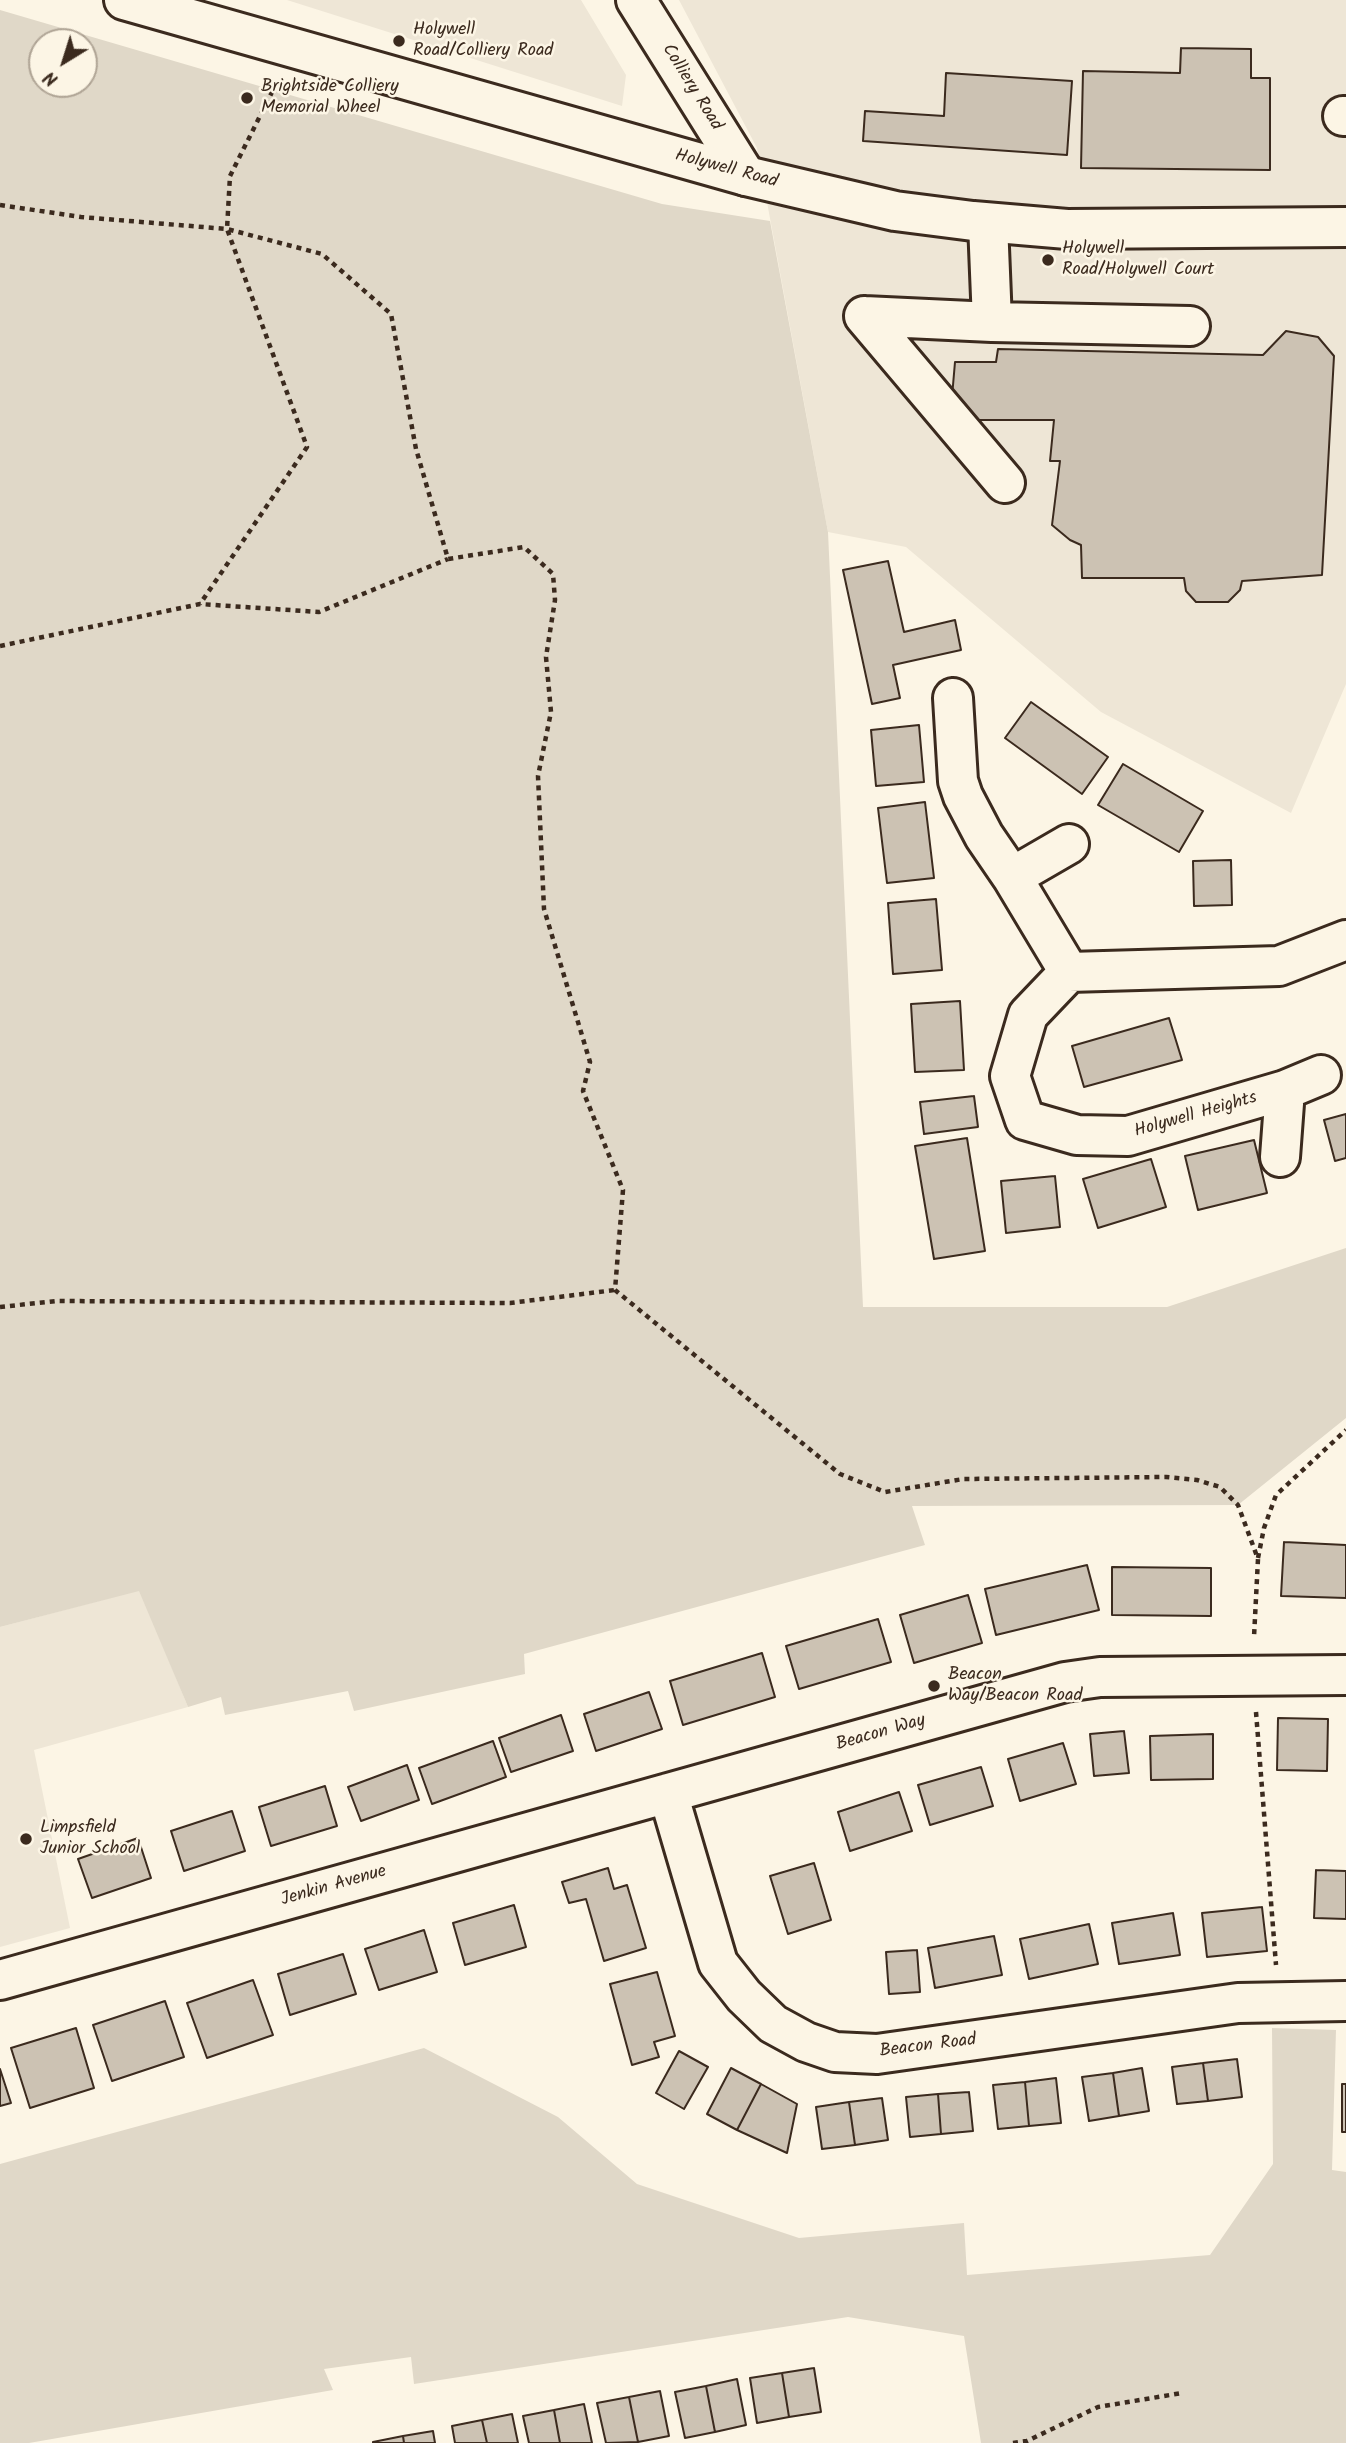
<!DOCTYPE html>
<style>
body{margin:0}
#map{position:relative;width:1346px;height:2443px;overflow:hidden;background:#fcf5e5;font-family:Kalam,sans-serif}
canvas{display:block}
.north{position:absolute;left:28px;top:28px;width:70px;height:70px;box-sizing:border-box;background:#fcf5e5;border:2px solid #afa495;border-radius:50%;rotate:218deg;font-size:19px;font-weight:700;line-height:28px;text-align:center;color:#3b2a1e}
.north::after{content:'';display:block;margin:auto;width:24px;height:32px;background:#3b2a1e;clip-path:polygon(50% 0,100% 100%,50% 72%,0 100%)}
</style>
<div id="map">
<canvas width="1346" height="2443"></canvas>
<div class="north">N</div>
</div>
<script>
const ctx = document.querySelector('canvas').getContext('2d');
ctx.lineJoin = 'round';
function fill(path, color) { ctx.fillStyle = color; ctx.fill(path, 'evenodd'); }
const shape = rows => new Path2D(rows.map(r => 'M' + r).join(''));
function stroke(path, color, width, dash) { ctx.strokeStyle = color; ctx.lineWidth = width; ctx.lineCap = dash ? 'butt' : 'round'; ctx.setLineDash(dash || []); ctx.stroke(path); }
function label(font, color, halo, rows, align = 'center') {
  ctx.font = font + ' Kalam,sans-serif'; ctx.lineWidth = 5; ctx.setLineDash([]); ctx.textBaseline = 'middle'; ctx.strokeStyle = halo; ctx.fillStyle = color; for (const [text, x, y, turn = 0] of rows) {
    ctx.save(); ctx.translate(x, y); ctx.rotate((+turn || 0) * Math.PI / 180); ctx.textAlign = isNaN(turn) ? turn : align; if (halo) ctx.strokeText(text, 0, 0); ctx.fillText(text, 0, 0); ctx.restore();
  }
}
const built = shape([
 [287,0,581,0,626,75,622,106],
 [679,0,1346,0,1346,684,1291,813,1101,712,906,547,828,532,757,148],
 [140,1590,188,1707,34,1750,70,1928,0,1947,0,1627]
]);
const green = shape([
 [0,10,662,204,770,221,828,532,863,1307,1167,1307,1346,1248,1346,1418,1238,1505,912,1506,925,1545,524,1654,525,1674,354,1711,348,1691,225,1715,221,1697,188,1707,139,1591,0,1627],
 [42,42,84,42,84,84,42,84],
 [1272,2028,1336,2030,1332,2170,1346,2172,1346,2443,981,2443,964,2336,848,2317,414,2384,411,2357,324,2369,333,2390,29,2443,0,2443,0,2164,424,2048,558,2117,637,2184,799,2238,964,2223,967,2275,1210,2255,1273,2164]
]);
const building = shape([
 [1181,48,1251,49,1251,78,1270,78,1270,170,1081,168,1083,71,1180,73,1181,48],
 [946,73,1072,81,1067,155,863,141,865,111,944,116,946,73],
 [1286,331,1318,337,1334,356,1322,575,1242,581,1240,590,1228,602,1196,602,1186,591,1184,578,1082,578,1081,545,1070,540,1052,525,1060,461,1050,461,1054,420,950,420,955,362,996,362,998,349,1263,355,1286,331],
 [888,561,904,632,955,620,961,650,893,665,900,698,872,704,843,570,888,561],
 [1031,702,1108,757,1082,794,1005,738,1031,702],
 [919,725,924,782,876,786,871,730,919,725],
 [1123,764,1203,811,1179,852,1098,805,1123,764],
 [925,802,934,878,887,883,878,808,925,802],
 [1231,860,1232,905,1194,906,1193,861,1231,860],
 [936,899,942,970,893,974,888,903,936,899],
 [960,1001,964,1070,915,1072,911,1004,960,1001],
 [1169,1018,1182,1060,1084,1087,1072,1046,1169,1018],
 [974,1096,978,1127,924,1134,920,1102,974,1096],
 [1346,1114,1346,1158,1335,1161,1324,1120,1346,1114],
 [967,1138,985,1251,934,1259,915,1146,967,1138],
 [1254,1140,1267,1193,1198,1210,1185,1156,1254,1140],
 [1151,1159,1166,1207,1098,1228,1083,1179,1151,1159],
 [1055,1176,1060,1227,1006,1233,1001,1181,1055,1176],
 [1284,1542,1346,1545,1346,1598,1281,1596,1284,1542],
 [1087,1565,1099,1610,996,1635,985,1589,1087,1565],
 [1112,1567,1211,1568,1211,1616,1112,1615,1112,1567],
 [968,1595,982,1643,914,1663,900,1615,968,1595],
 [878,1619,891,1662,799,1689,786,1646,878,1619],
 [762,1653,775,1697,683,1725,670,1681,762,1653],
 [649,1692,662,1729,596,1751,584,1714,649,1692],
 [561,1715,573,1751,511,1772,499,1738,561,1715],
 [1278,1718,1328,1719,1327,1771,1277,1770,1278,1718],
 [1124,1731,1129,1773,1094,1776,1090,1734,1124,1731],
 [1213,1734,1213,1779,1151,1780,1150,1736,1213,1734],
 [493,1741,506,1777,432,1804,419,1768,493,1741],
 [1063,1743,1076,1784,1020,1801,1008,1759,1063,1743],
 [407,1765,419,1800,361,1821,348,1787,407,1765],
 [981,1767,993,1806,930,1825,918,1785,981,1767],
 [325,1786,337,1826,271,1846,259,1807,325,1786],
 [899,1792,912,1831,850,1851,838,1812,899,1792],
 [232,1811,245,1851,184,1871,171,1831,232,1811],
 [138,1838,151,1878,92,1898,78,1859,138,1838],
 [814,1863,831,1920,788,1934,770,1876,814,1863],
 [608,1868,614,1889,627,1885,646,1948,604,1961,586,1899,569,1903,562,1882,608,1868],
 [1316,1870,1346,1871,1346,1919,1314,1918,1316,1870],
 [514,1905,526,1947,465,1965,453,1923,514,1905],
 [1262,1907,1267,1951,1207,1957,1202,1913,1262,1907],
 [1173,1913,1180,1955,1119,1964,1112,1923,1173,1913],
 [1089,1924,1098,1964,1029,1979,1020,1939,1089,1924],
 [424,1930,437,1972,379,1990,365,1949,424,1930],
 [994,1936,1002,1975,935,1988,928,1948,994,1936],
 [917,1950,920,1992,889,1994,886,1952,917,1950],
 [343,1954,356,1994,290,2015,278,1974,343,1954],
 [657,1972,675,2036,654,2042,659,2057,632,2065,610,1984,657,1972],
 [253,1980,273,2035,207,2058,187,2003,253,1980],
 [165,2001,184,2057,112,2081,93,2025,165,2001],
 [76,2028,94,2088,30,2108,11,2048,76,2028],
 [679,2051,708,2067,684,2109,656,2093,679,2051],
 [1237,2059,1242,2097,1208,2101,1203,2063,1237,2059],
 [1203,2063,1208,2101,1177,2104,1172,2067,1203,2063],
 [731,2068,761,2084,737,2130,707,2114,731,2068],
 [1142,2068,1149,2111,1119,2116,1113,2073,1142,2068],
 [0,2069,11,2103,0,2106,0,2069],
 [1113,2073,1119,2116,1089,2121,1082,2077,1113,2073],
 [1056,2078,1061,2123,1029,2126,1025,2082,1056,2078],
 [1025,2082,1029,2126,998,2129,993,2085,1025,2082],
 [761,2084,797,2104,787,2153,737,2130,761,2084],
 [1342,2084,1346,2084,1346,2132,1342,2132,1342,2084],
 [969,2092,973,2131,941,2134,938,2094,969,2092],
 [938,2094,941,2134,910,2137,906,2097,938,2094],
 [882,2098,888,2140,855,2145,849,2102,882,2098],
 [849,2102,855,2145,822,2149,816,2107,849,2102],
 [814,2368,821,2412,789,2417,782,2373,814,2368],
 [782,2373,789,2417,757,2423,750,2378,782,2373],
 [737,2379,746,2425,715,2432,706,2386,737,2379],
 [706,2386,715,2432,685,2438,675,2392,706,2386],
 [660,2391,669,2436,638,2442,629,2397,660,2391],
 [629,2397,638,2442,606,2443,597,2403,629,2397],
 [584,2404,592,2443,560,2443,554,2410,584,2404],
 [554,2410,560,2443,529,2443,523,2416,554,2410],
 [512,2414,518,2443,487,2443,482,2420,512,2414],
 [482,2420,487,2443,455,2443,452,2426,482,2420],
 [433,2431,435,2443,404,2443,403,2436,433,2431],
 [403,2436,404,2443,373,2443,373,2442,403,2436]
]);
const path = shape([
 [277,82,230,176,227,229,322,254,391,314,416,449,448,559,524,547,553,574,555,600,546,657,551,712,538,776,544,909,590,1062,583,1091,623,1190,615,1290,840,1474,885,1492,963,1479,1166,1477,1197,1480,1220,1487,1238,1505,1258,1559,1254,1637],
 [0,205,81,217,227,229,307,447,200,604],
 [0,646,200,604,319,612,448,559],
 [0,1307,56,1301,510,1303,615,1290],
 [1258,1558,1264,1528,1276,1495,1346,1430],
 [1256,1712,1276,1965],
 [1013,2443,1027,2441,1098,2407,1182,2393]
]);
const minor = shape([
 [636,0,746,176],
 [1343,116,1346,116],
 [988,223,992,322,1190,326],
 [864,316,1005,483],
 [864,316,992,322],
 [953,698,958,781,963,796,984,836,1012,877,1069,972],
 [1012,877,1069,844],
 [1321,1075,1285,1090,1128,1136,1077,1135,1025,1120,1010,1076,1028,1015,1069,972,1279,966,1346,940],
 [1280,1157,1285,1090],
 [668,1793,718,1963,744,1996,773,2024,806,2042,835,2052,877,2054,1238,2003,1346,2001],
 [0,1980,1065,1682,1100,1677,1346,1675]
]);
const major = shape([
 [124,0,746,176,895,211,973,221,1067,229,1346,227]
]);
const markers = [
 [399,41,7,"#3b2a1e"],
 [247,98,7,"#3b2a1e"],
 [1048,260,7,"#3b2a1e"],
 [934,1686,7,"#3b2a1e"],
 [26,1839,7,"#3b2a1e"]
];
const poiNames = [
 ["Holywell",413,31],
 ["Road/Colliery Road",413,52],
 ["Brightside Colliery",261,88],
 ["Memorial Wheel",261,109],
 ["Holywell",1062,250],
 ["Road/Holywell Court",1062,271],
 ["Beacon",948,1676],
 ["Way/Beacon Road",948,1697],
 ["Limpsfield",40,1829],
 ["Junior School",40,1850]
];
const streetNames = [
 ["Colliery Road",691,88,58],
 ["Holywell Road",726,170,15],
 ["Holywell Heights",1196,1116,-16],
 ["Beacon Way",881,1734,-16],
 ["Jenkin Avenue",334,1887,-16],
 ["Beacon Road",928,2047,-7]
];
fill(built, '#eee6d6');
fill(green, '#e0d8c8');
fill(building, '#ccc2b3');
stroke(building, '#3b2a1e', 2);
stroke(minor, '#3b2a1e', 44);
stroke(major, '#3b2a1e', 44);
stroke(path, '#3b2a1e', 4.5, [5, 5]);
stroke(minor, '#fcf5e5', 38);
stroke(major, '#fcf5e5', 38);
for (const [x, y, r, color] of markers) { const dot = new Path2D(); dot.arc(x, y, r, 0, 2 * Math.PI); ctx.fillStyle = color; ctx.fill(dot); stroke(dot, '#fcf5e5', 2.5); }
label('18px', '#3b2a1e', '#fcf5e5', poiNames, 'left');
label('18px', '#3b2a1e', '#fcf5e5', streetNames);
</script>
